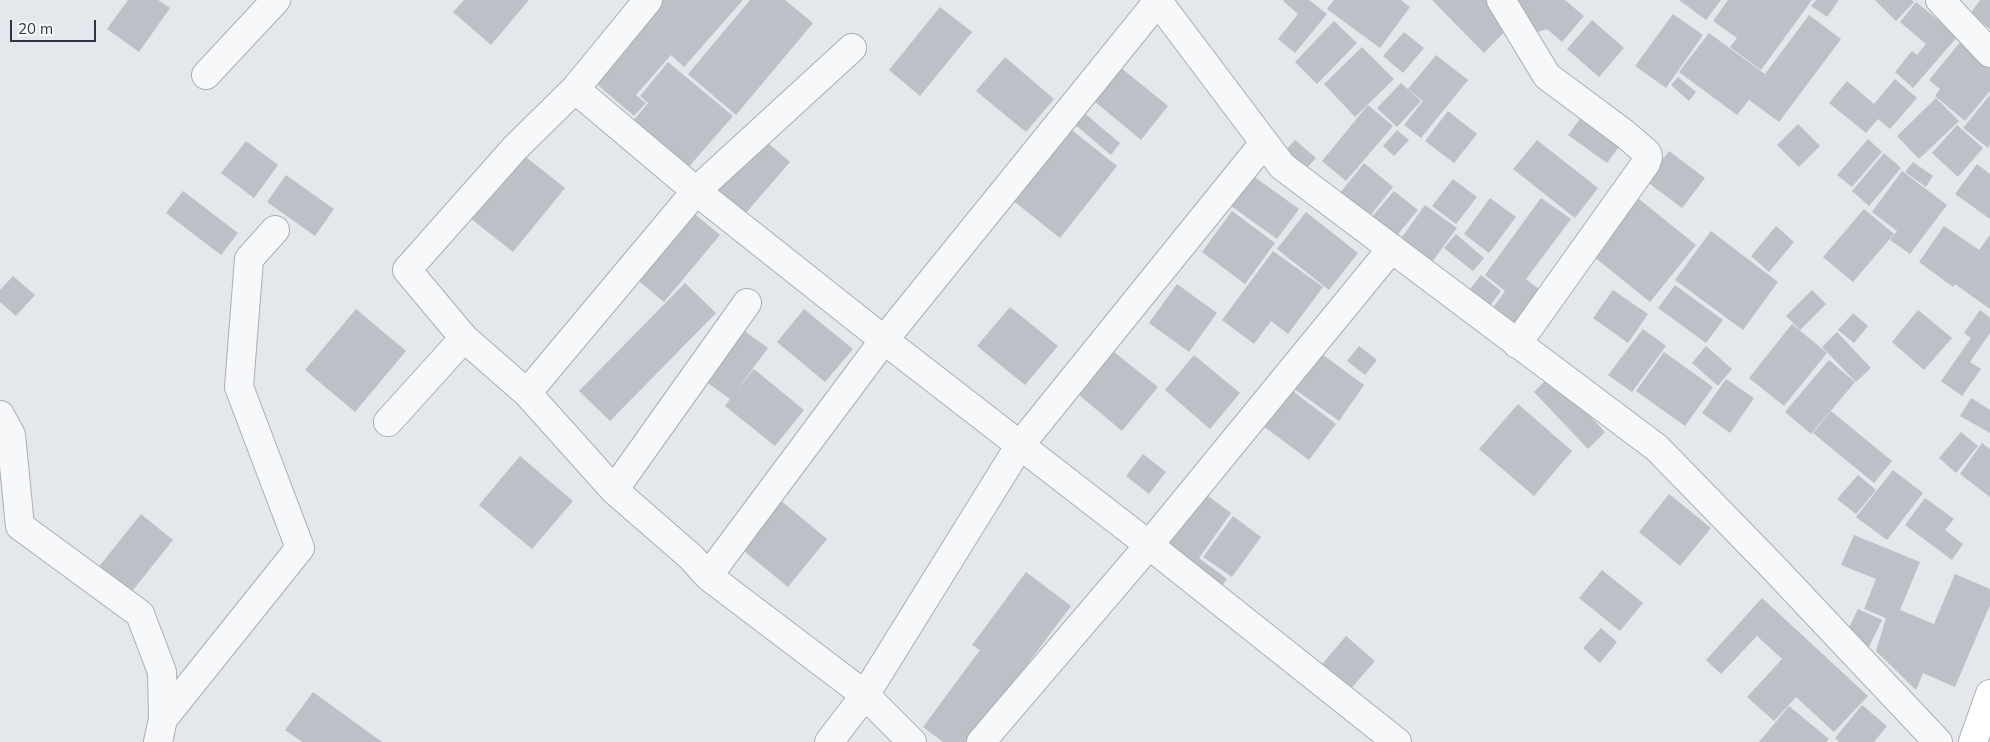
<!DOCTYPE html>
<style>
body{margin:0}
#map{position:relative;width:1990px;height:742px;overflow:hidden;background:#e4e7eb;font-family:Mulish,sans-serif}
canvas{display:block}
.scale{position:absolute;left:10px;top:20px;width:86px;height:22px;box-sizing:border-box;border:2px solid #2d3642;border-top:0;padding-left:6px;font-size:15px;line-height:18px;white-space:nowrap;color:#2d3642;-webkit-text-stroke:4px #f4f6f8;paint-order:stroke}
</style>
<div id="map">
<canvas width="1990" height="742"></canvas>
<div class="scale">20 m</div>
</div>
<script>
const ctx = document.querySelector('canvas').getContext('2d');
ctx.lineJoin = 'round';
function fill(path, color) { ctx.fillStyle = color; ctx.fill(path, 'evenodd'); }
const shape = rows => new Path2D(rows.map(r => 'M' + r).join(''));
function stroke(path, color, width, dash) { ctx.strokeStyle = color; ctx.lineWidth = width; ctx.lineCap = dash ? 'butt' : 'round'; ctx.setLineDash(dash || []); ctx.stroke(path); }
const building = shape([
 [128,0,158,0,170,8,139,52,107,29],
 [464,0,529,0,491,45,453,12],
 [663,0,743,0,684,67,671,55,636,95,646,103,634,116,592,80],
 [750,0,785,0,813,23,736,115,688,74],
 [1284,0,1309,0,1327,14,1295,53,1278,39,1298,14,1283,1],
 [1334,0,1401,0,1410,7,1380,48,1327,9],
 [1432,0,1491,0,1513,23,1484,53],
 [1514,0,1565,0,1584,16,1562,42,1547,29,1534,33],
 [1679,0,1721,0,1706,20],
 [1728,0,1812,0,1761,70,1730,47,1737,38,1713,21],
 [1816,0,1839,0,1827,17,1811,6],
 [1875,0,1912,0,1914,2,1896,21],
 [1980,0,1990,0,1990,29,1970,14],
 [1916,2,1958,36,1913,88,1895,72,1912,51,1917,55,1926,44,1900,22],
 [940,7,972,32,920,96,889,70],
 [1673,14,1703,35,1666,88,1635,66],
 [1809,15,1841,39,1779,122,1749,100,1737,115,1679,72,1709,33,1765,74],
 [1592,20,1624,48,1599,77,1567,49],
 [1334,21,1357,43,1317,84,1295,62],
 [1404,32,1424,48,1403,73,1383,56],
 [1962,40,1990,64,1990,91,1965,121,1935,96,1940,89,1929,80],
 [1362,47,1394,79,1355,117,1324,84],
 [1436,55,1468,80,1421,138,1404,125,1423,101,1408,89],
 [1005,57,1054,99,1026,132,976,91],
 [668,62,733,116,687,169,632,122,648,103,640,96],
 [1120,67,1168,106,1141,140,1093,100],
 [1678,77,1696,92,1689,101,1671,85],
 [1895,79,1917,98,1890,129,1878,119,1866,133,1829,103,1847,81,1874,104],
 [1401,83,1421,101,1397,127,1377,108],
 [1990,95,1990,145,1988,148,1963,128],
 [1936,98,1959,121,1919,159,1897,136],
 [1368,105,1393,126,1346,181,1322,161],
 [1448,111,1477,134,1454,163,1425,141],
 [1083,112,1120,143,1111,155,1073,123],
 [1580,119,1619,147,1607,163,1568,135],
 [1798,124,1820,146,1799,167,1777,145],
 [1957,125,1983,148,1958,177,1932,153],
 [1068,127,1117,166,1060,238,1011,199],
 [1397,130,1409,140,1394,156,1383,146],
 [761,137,790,162,745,214,716,189],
 [1868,139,1882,152,1852,187,1837,175],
 [1295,140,1316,158,1306,169,1285,151],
 [1537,140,1598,188,1575,218,1513,169],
 [246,141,278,165,254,198,221,173],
 [517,150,565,188,513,252,465,214],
 [1669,151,1705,178,1682,208,1646,181],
 [1884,153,1901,168,1869,206,1852,191],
 [1913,162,1933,176,1926,187,1905,172],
 [1364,163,1393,187,1365,222,1336,198],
 [1977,164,1990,174,1990,219,1955,194],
 [1902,171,1947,205,1910,254,1890,240,1897,231,1872,212],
 [1249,173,1299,209,1277,239,1227,203],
 [286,175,334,209,315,236,267,202],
 [1453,179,1477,197,1456,224,1432,206],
 [183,191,238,233,221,255,166,213],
 [1394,191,1418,210,1395,238,1371,218],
 [1490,198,1516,217,1489,253,1464,234],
 [1541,198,1571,219,1526,279,1540,290,1512,328,1490,312,1505,291,1485,275],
 [1639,199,1696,245,1650,302,1593,256],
 [1425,205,1457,228,1429,266,1397,244],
 [1864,209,1894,234,1853,282,1823,257],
 [690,210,720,235,664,302,634,277],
 [1232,211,1275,243,1245,284,1202,252],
 [1306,212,1358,253,1329,290,1277,249],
 [1776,226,1794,242,1769,272,1751,256],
 [1944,226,1979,250,1990,235,1990,309,1955,284,1953,287,1919,262],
 [1711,231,1778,282,1743,330,1675,280],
 [1456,234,1484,258,1473,271,1444,248],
 [1273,251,1323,287,1288,334,1271,321,1254,344,1222,320],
 [1481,275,1501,291,1483,315,1463,298],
 [13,276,35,295,16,316,0,302,0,290],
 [685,283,716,313,610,421,579,391],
 [1177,284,1217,313,1189,352,1149,323],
 [1675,285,1723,320,1706,343,1658,308],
 [1613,290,1648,314,1628,343,1593,318],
 [1812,290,1826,304,1800,330,1786,316],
 [1010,307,1058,346,1025,385,977,346],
 [356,309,406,351,355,412,305,370],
 [804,309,853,349,825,382,777,342],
 [1918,310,1952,338,1924,370,1892,342],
 [1980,310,1990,318,1990,333,1970,362,1981,369,1962,396,1941,381,1971,338,1964,333],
 [1853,313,1868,326,1854,343,1838,330],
 [1792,324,1827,353,1784,406,1749,378],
 [736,325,768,348,737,390,754,369,804,410,775,446,725,406,730,399,698,376],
 [1643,329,1666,346,1632,392,1608,375],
 [1837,332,1871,368,1856,382,1822,347],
 [1359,346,1377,360,1365,375,1347,361],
 [1706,346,1732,369,1718,386,1692,363],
 [1114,352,1158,387,1122,431,1079,395],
 [1319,352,1364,385,1339,421,1293,388],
 [1664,352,1713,387,1685,426,1636,391],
 [1194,355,1240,393,1210,429,1165,390],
 [1829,360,1855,382,1811,434,1785,412],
 [1551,375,1605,432,1588,449,1534,392],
 [1726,379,1754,398,1730,433,1702,413],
 [1290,389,1336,424,1309,460,1263,426],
 [1971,398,1990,410,1990,433,1960,416],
 [1518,404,1572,451,1534,496,1479,449],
 [1831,411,1892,461,1874,483,1813,433],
 [1961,432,1978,446,1956,473,1939,458],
 [1982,443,1990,449,1990,497,1960,474],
 [1143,454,1166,472,1149,494,1126,476],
 [520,456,573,501,532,549,479,505],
 [1893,470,1923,493,1887,540,1856,517],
 [1858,475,1876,490,1856,514,1837,499],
 [1204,493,1231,513,1199,558,1227,579,1221,587,1164,546],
 [1669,494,1711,528,1680,566,1639,532],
 [1925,498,1954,519,1945,530,1963,544,1952,560,1905,525],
 [779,499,827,539,788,587,739,547],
 [141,514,173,540,129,595,97,569],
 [1233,516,1261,537,1232,577,1203,557],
 [1854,535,1920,562,1900,610,1934,624,1955,574,1990,589,1990,605,1955,687,1923,673,1916,690,1876,651,1886,618,1864,609,1876,579,1841,565],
 [1602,570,1643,603,1620,631,1579,598],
 [1026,572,1071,606,969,742,943,742,923,727,980,650,972,645],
 [1762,598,1868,696,1834,732,1796,697,1774,721,1747,697,1782,659,1757,636,1721,674,1706,660],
 [1858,609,1882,620,1869,647,1845,636],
 [1601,628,1617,642,1600,663,1583,648],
 [1346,636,1375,661,1347,693,1318,669],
 [313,692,382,742,302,742,285,730],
 [1862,705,1887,726,1874,742,1839,742,1835,738],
 [1789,706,1829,739,1826,742,1759,742]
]);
const minor = shape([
 [648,0,575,89,515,148,407,270,464,338,527,393,614,490,691,557,708,576,865,695,912,742],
 [1157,0,1282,166,1657,448,1772,566,1938,742],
 [1501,0,1547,76,1625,134,1647,153,1648,157,1646,163,1517,344],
 [1940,0,1990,53],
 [206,75,276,0],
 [575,89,696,191,884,340,1149,545,1397,742],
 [527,393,696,191,852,48],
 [0,415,11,435,20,526,140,614,162,672,163,719,158,742],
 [388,422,464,338],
 [614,490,747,303],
 [708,576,884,340,1158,1],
 [163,719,300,548,239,387,249,259,275,230],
 [829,742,865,695,1020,445,1264,143],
 [981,742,1149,545,1392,248]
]);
const secondary = shape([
 [1973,742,1990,694]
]);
fill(building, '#bcc1c7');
stroke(minor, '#a9aeb5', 30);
stroke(secondary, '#a9aeb5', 30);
stroke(minor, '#f7f8f9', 28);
stroke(secondary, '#fff', 28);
</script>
